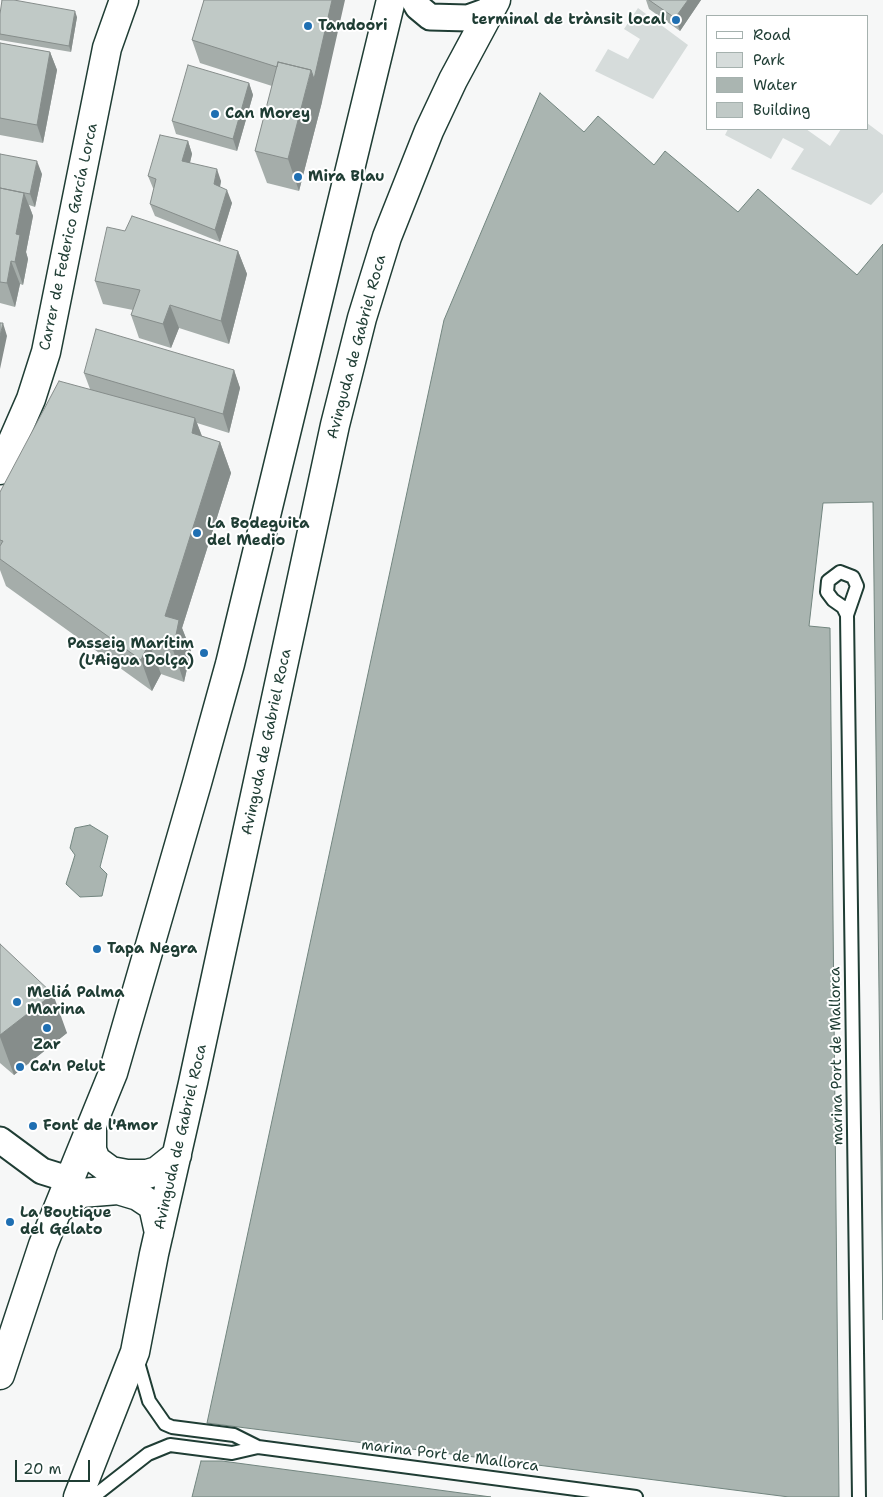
<!DOCTYPE html>
<meta charset="utf-8">
<style>
body{margin:0}
#map{position:relative;width:883px;height:1497px;overflow:hidden;background:#f6f7f7;font-family:"Shantell Sans",sans-serif}
canvas{display:block}
.legend{position:absolute;left:706px;top:15px;width:162px;height:115px;box-sizing:border-box;background:#fff;border:1px solid #a5b1ae;margin:0;padding:6px 9px;list-style:none;font-size:15px;color:#1f3d34}
.legend li{display:flex;align-items:center;gap:10px;height:25px}
.legend b{width:25px;border:1px solid #a5b1ae}
.scale{position:absolute;left:15px;top:1460px;width:75px;height:22px;box-sizing:border-box;border:2px solid #1f3d34;border-top:0;padding-left:6px;font-size:15px;line-height:18px;white-space:nowrap;color:#1f3d34;-webkit-text-stroke:4px #fff;paint-order:stroke}
</style>
<div id="map">
<canvas width="883" height="1497"></canvas>
<ul class="legend">
<li><b style="height:6px;background:#fff"></b>Road</li>
<li><b style="height:14px;background:#d6dcdb"></b>Park</li>
<li><b style="height:14px;background:#aab5b1"></b>Water</li>
<li><b style="height:14px;background:#c0c9c6"></b>Building</li>
</ul>
<div class="scale">20 m</div>
</div>
<script>
const ctx = document.querySelector('canvas').getContext('2d');
ctx.lineJoin = 'round';
function fill(path, color) { ctx.fillStyle = color; ctx.fill(path, 'evenodd'); }
const shape = rows => new Path2D(rows.map(r => 'M' + r).join(''));
function stroke(path, color, width, dash) { ctx.strokeStyle = color; ctx.lineWidth = width; ctx.lineCap = dash ? 'butt' : 'round'; ctx.setLineDash(dash || []); ctx.stroke(path); }
function label(font, color, halo, rows, align = 'center') {
  ctx.font = font + ' "Shantell Sans",sans-serif'; ctx.lineWidth = 4; ctx.setLineDash([]); ctx.textBaseline = 'middle'; ctx.strokeStyle = halo; ctx.fillStyle = color; for (const [text, x, y, turn = 0] of rows) {
    ctx.save(); ctx.translate(x, y); ctx.rotate((+turn || 0) * Math.PI / 180); ctx.textAlign = isNaN(turn) ? turn : align; if (halo) ctx.strokeText(text, 0, 0); ctx.fillText(text, 0, 0); ctx.restore();
  }
}
const green = shape([
 [638,8,688,45,653,99,595,71,608,49,628,59,640,39,624,29],
 [867,123,883,135,883,192,871,205,791,169,804,149,783,138,771,159,725,135,728,129,806,129,830,146,841,129,867,129]
]);
const water = shape([
 [540,93,584,132,598,116,654,165,665,151,738,212,758,189,857,275,883,244,883,1320,873,502,823,503,809,626,830,628,839,1497,789,1497,207,1423,444,320,540,93],
 [90,825,108,836,100,867,107,874,102,896,80,897,66,884,75,855,70,848,75,828,90,825],
 [201,1461,222,1461,491,1497,192,1497,201,1461]
]);
const service = shape([
 [840,572,853,577,857,586,847,615,843,607,833,600,827,592,828,581,840,572],
 [847,615,859,1497],
 [137,1359,149,1401,165,1424,172,1427,234,1435,258,1447],
 [93,1497,148,1454,170,1445,232,1453,258,1447,636,1497]
]);
const minor = shape([
 [414,0,418,7,430,17,468,18,490,10],
 [0,1140,42,1171,71,1180]
]);
const tertiary = shape([
 [0,470,31,399,46,352,107,48,124,0]
]);
const trunk = shape([
 [92,1128,92,1150,96,1160,111,1171,127,1174,147,1174,157,1171,177,1155],
 [60,1208,81,1193,118,1190,138,1196,153,1206,159,1233],
 [0,1375,43,1245,113,1073,197,783,230,664,391,0],
 [78,1497,135,1352,154,1254,193,1083,335,425,362,318,387,237,429,131,453,80,496,0]
]);
const wall = shape([
 [204,0,322,102,299,191,267,183,255,151,272,86,200,63,192,40],
 [646,0,701,0,680,31,649,9],
 [0,14,77,17,71,52,0,40],
 [0,43,50,52,57,70,43,143,0,135],
 [249,83,253,95,237,151,176,134,172,121],
 [188,141,192,154,190,163,221,181,220,187,232,203,220,242,155,216,150,204,154,188,153,188,148,176],
 [0,154,42,174,35,207,29,205,33,216,26,252,28,259,23,285,20,284,15,307,0,303],
 [238,251,247,274,229,344,179,328,171,348,139,338,131,315,133,310,103,304,95,281],
 [234,370,240,388,229,433,197,423,202,436,220,442,231,473,182,628,191,651,184,682,161,674,152,691,6,586,0,570,0,492,90,389,84,373],
 [0,944,67,1033,14,1075,0,1063]
]);
const shadedWall = shape([
 [332,0,345,0,322,102,299,191,288,159,311,70],
 [688,0,701,0,680,31,675,18],
 [75,11,77,17,71,52,69,46],
 [50,52,57,70,43,143,37,125],
 [249,83,253,95,237,151,233,139],
 [188,141,192,154,187,174,182,161],
 [37,161,42,174,35,207,30,194],
 [217,169,221,181,218,197,214,184],
 [227,190,232,203,220,242,215,230],
 [24,193,33,216,26,252,28,259,23,285,15,262,16,234],
 [238,251,247,274,229,344,221,321],
 [11,261,20,284,15,307,7,283],
 [170,305,179,328,171,348,163,324],
 [3,323,7,336,0,369,0,336],
 [234,370,240,388,229,433,223,414],
 [195,418,207,450,192,433],
 [220,442,231,473,182,628,191,651,184,682,173,650,165,616],
 [149,643,161,674,152,691,141,660],
 [53,994,67,1033,14,1075,0,1037,0,1035]
]);
const building = shape([
 [2,0,14,0,75,11,69,46,0,34,0,14,2,0],
 [204,0,332,0,314,79,311,70,278,62,277,67,192,40,204,0],
 [649,0,688,0,675,18,649,0],
 [0,43,50,52,37,125,0,118,0,43],
 [278,62,311,70,288,159,255,151,278,62],
 [188,65,249,83,233,139,172,121,188,65],
 [160,135,188,141,182,161,217,169,214,184,227,190,215,230,150,204,156,179,148,176,160,135],
 [0,154,37,161,30,194,0,188,0,154],
 [0,188,24,193,16,234,20,235,15,262,11,261,7,283,0,282,0,188],
 [132,216,238,251,221,321,170,305,163,324,131,315,140,290,95,281,107,227,125,231,132,216],
 [0,323,3,323,0,336,0,323],
 [96,329,234,370,223,414,84,373,96,329],
 [59,381,195,418,192,433,220,442,165,616,179,620,173,650,149,643,141,660,0,559,0,546,3,541,0,540,0,492,59,381],
 [0,944,53,994,0,1035,0,944]
]);
const markers = [
 [676,20,5,"#1f6fb2"],
 [308,26,5,"#1f6fb2"],
 [215,114,5,"#1f6fb2"],
 [298,177,5,"#1f6fb2"],
 [197,533,5,"#1f6fb2"],
 [204,653,5,"#1f6fb2"],
 [97,949,5,"#1f6fb2"],
 [17,1002,5,"#1f6fb2"],
 [47,1028,5,"#1f6fb2"],
 [20,1067,5,"#1f6fb2"],
 [33,1126,5,"#1f6fb2"],
 [10,1222,5,"#1f6fb2"]
];
const poiNames = [
 ["terminal de trànsit local",666,20,"right"],
 ["Tandoori",318,26],
 ["Can Morey",225,114],
 ["Mira Blau",308,177],
 ["La Bodeguita",207,524],
 ["del Medio",207,541],
 ["Passeig Marítim",194,644,"right"],
 ["(L'Aigua Dolça)",194,661,"right"],
 ["Tapa Negra",107,949],
 ["Meliá Palma",27,993],
 ["Marina",27,1010],
 ["Zar",47,1045,"center"],
 ["Ca'n Pelut",30,1067],
 ["Font de l'Amor",43,1126],
 ["La Boutique",20,1213],
 ["del Gelato",20,1230]
];
const streetNames = [
 ["Carrer de Federico García Lorca",69,237,-78],
 ["Avinguda de Gabriel Roca",357,347,-75],
 ["Avinguda de Gabriel Roca",267,742,-78],
 ["marina Port de Mallorca",837,1056,-91],
 ["Avinguda de Gabriel Roca",181,1137,-77],
 ["marina Port de Mallorca",450,1456,7]
];
fill(green, '#d6dcdb');
fill(water, '#aab5b1');
stroke(water, '#72857f', 1);
stroke(service, '#1f3d34', 16);
stroke(minor, '#1f3d34', 29);
stroke(tertiary, '#1f3d34', 31);
stroke(trunk, '#1f3d34', 31);
stroke(service, '#fff', 12);
stroke(minor, '#fff', 25);
stroke(tertiary, '#fff', 28);
stroke(trunk, '#fff', 28);
fill(wall, '#a5adaa');
fill(shadedWall, '#868d8b');
fill(building, '#c0c9c6');
stroke(building, '#868d8b', 1);
for (const [x, y, r, color] of markers) { const dot = new Path2D(); dot.arc(x, y, r, 0, 2 * Math.PI); ctx.fillStyle = color; ctx.fill(dot); stroke(dot, '#fff', 2); }
label('bold 15px', '#1f3d34', '#fff', poiNames, 'left');
label('15px', '#1f3d34', '#fff', streetNames);
</script>
